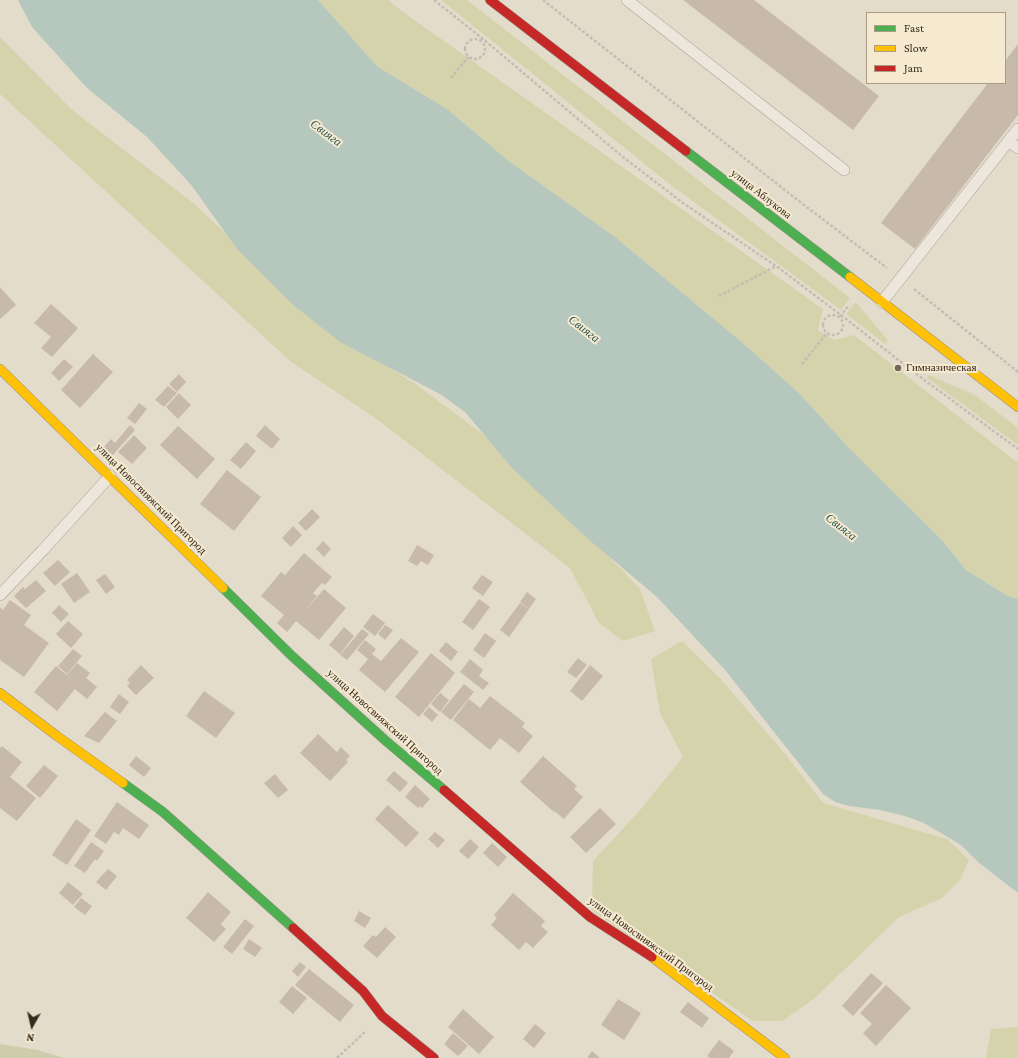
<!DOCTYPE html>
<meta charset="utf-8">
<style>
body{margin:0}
#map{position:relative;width:1018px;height:1058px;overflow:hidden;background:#e4dcca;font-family:"Crimson Pro",serif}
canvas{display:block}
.legend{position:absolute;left:866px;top:12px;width:140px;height:72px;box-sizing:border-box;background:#f5ead0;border:1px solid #a99d88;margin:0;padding:5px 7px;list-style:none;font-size:12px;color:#36291d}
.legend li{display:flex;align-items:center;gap:8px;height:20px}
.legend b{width:20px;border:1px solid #a99d88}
.north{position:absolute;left:12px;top:1006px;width:40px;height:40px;-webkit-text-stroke:3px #f5ead0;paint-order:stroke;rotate:188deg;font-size:11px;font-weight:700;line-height:16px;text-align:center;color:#36291d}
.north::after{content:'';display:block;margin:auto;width:14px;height:18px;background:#36291d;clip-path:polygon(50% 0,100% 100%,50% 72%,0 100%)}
</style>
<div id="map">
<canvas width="1018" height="1058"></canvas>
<ul class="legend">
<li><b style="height:5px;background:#4caf50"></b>Fast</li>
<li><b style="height:5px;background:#ffc107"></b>Slow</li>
<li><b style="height:5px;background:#c62828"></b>Jam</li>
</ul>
<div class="north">N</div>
</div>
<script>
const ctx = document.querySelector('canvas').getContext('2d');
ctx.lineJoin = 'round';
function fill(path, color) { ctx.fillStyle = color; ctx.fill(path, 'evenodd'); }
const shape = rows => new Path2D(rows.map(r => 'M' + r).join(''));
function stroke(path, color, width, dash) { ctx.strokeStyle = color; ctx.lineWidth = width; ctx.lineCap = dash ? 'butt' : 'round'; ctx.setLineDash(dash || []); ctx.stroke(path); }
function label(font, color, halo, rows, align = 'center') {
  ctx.font = font + ' "Crimson Pro",serif'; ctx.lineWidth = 4; ctx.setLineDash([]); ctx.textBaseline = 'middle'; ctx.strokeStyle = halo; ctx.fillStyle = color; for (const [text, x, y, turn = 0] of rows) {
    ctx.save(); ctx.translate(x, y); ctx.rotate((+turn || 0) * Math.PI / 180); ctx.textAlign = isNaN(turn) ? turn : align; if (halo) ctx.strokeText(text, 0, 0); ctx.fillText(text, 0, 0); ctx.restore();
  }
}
const green = shape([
 [318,0,388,0,403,12,823,309,818,330,834,340,854,335,1018,463,1018,599,1008,596,966,570,942,540,850,449,799,393,744,344,615,237,510,162,447,109,378,67],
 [441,0,467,0,562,74,850,298,841,310,672,186],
 [0,37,72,110,192,202,330,331,414,383,515,458,640,589,655,631,623,641,599,623,570,568,374,417,290,361,0,94],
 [856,302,888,341,885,344,846,314],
 [929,375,975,395,1018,428,1018,445,927,378],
 [682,641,719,677,786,755,823,803,947,839,969,860,960,880,942,898,899,917,815,998,782,1021,753,1021,592,910,593,861,641,809,683,757,660,713,651,659],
 [1018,1027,1018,1058,986,1058,991,1029]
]);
const cemetery = shape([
 [0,1044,38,1050,64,1058,0,1058]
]);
const water = shape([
 [18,0,318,0,378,67,447,109,510,162,615,237,744,344,799,393,850,449,942,540,966,570,1008,596,1018,599,1018,893,978,862,961,845,924,823,905,816,880,810,849,806,835,802,823,794,725,670,657,597,587,538,511,467,465,412,440,394,340,342,292,304,237,249,192,186,147,137,87,88,32,27]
]);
const building = shape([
 [683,0,754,0,879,96,853,130],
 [1018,44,1018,115,915,249,881,223,988,83,1005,83,1005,61],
 [0,287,16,305,0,319],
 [51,304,78,328,52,357,41,348,51,337,34,323],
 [93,354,113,372,80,408,61,390],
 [64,359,73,367,59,381,51,373],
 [179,374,186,382,177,392,169,384],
 [168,386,177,393,164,407,155,400],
 [179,393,191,405,178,419,166,407],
 [139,403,147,409,135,424,127,418],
 [130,425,135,430,112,456,103,448,111,439,115,443],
 [265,425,280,439,272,449,256,436],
 [178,426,215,459,197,479,160,445],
 [134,435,147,448,132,464,118,452],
 [246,442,256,451,241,469,230,460],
 [227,470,261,497,234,531,200,504],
 [312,509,320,517,306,531,298,523],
 [293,526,302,535,291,547,282,538],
 [323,541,331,549,324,557,316,549],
 [417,545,434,555,428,565,421,561,417,566,408,561],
 [304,553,332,577,325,585,322,583,313,593,317,596,287,632,277,623,284,615,261,596,281,572,285,575],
 [58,560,70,572,55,586,43,573],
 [77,573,90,592,74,603,61,584],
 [105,574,115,587,106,594,96,580],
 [482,575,493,582,483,596,472,588],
 [36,580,46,591,26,608,14,596,23,587,25,589],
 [324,589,346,608,319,640,296,621],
 [527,592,536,599,529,609,520,602],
 [479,599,490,607,473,630,462,622],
 [10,600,31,615,24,625,49,643,24,677,0,660,0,607,3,610],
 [520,603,529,609,509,637,500,630],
 [59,605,69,614,61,622,52,613],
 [373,614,385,623,375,636,363,627],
 [68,621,83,634,71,648,56,634],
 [385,625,393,630,385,640,378,634],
 [344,627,354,636,340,654,329,645],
 [362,629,369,634,347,660,340,655],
 [485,633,496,641,484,658,473,650],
 [401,638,419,652,385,692,359,670,368,659,357,650,365,640,376,649,372,654,381,661],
 [446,642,458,652,451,661,439,651],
 [73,649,82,656,67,674,58,666],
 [431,653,455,673,419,717,395,697],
 [578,658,587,665,576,678,567,672],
 [470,659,483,670,479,676,489,683,483,690,460,672],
 [77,663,90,673,86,678,97,687,87,699,75,689,57,711,34,692,56,666,67,675],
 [141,665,154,678,136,695,127,686,130,683,127,680],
 [590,665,603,676,582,701,570,691],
 [464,684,474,692,451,720,441,712],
 [204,691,235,713,216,738,186,716],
 [440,693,449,700,440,712,431,704],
 [119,694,129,702,120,714,110,707],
 [490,696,525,723,522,727,533,736,519,753,500,738,490,750,453,720,469,699,480,708],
 [429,707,438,715,432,722,423,714],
 [105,712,117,721,99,743,84,736],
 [318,734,337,752,341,747,350,756,346,760,348,762,330,781,300,753],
 [2,746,22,762,10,777,36,798,17,821,0,808,0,748],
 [136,756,151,768,144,777,129,765],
 [543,756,577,786,574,789,583,797,564,819,554,811,554,812,520,782],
 [44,765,58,776,40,798,26,786],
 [394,771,408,783,400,792,386,780],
 [275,774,288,790,278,798,264,783],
 [415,785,430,799,422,808,420,806,418,808,405,797],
 [117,802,149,825,139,839,123,828,119,835,114,832,106,844,94,836],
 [388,805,419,833,406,847,375,819],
 [600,808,616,824,586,853,570,837],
 [76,819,91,830,67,865,52,855],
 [435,832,445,840,438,848,428,839],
 [470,839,479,847,468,859,459,851],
 [91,842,104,851,97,861,95,859,85,873,74,866],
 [492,843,507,857,498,867,483,853],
 [108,869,117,876,106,890,96,882],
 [68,882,83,894,73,905,59,893],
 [208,892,231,912,221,924,226,929,214,942,186,918],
 [513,893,545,921,541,926,548,932,533,948,526,942,519,950,491,925,497,918,494,915],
 [81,898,92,906,85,915,74,907],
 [359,911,371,918,365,928,354,921],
 [245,919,254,926,232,954,223,947],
 [385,927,396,937,377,958,363,946,373,935,376,937],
 [249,939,262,948,255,957,243,949],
 [300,962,306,967,298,977,292,971],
 [309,969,354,1005,340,1022,295,985],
 [871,973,883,983,853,1016,842,1006],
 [886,985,911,1008,876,1046,863,1033,872,1024,860,1013],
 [292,986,307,998,293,1014,279,1002],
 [618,999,641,1013,624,1040,601,1025],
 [688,1002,709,1018,702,1028,680,1012],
 [463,1009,494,1037,479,1054,448,1027],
 [535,1024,546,1033,534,1048,523,1039],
 [453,1033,468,1046,458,1056,444,1044],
 [719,1040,734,1051,729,1058,710,1058,707,1056],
 [592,1051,600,1058,587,1058]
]);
const path = shape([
 [434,0,483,39,623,157,683,203,776,266,841,315,915,373,1018,449],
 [543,0,804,205,887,268],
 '465 49a10 10 0 1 1 20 0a10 10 0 1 1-20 0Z',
 [451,78,468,57],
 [914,289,1018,372],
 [719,296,776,266],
 '823 325a10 10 0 1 1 20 0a10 10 0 1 1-20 0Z',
 [840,317,849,305],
 [802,364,827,333],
 [337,1058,366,1031]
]);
const lane = shape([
 [627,0,844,170],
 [1008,141,1018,148],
 [882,302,1018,129],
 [0,595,43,550,110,476]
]);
const fast = shape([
 [686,151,850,277],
 [223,588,292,656,386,741,444,790],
 [123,783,163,812,293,928]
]);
const slow = shape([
 [850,277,1018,407],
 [0,369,223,588],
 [0,693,57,736,123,783],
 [652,957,785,1058]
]);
const jam = shape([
 [490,0,686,151],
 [444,790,590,917,652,957],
 [293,928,363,991,382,1016,434,1058]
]);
const markers = [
 [898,368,4,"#73685a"]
];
const streetNames = [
 ["улица Аблукова",761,194,38],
 ["улица Новосвияжский Пригород",151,499,45],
 ["улица Новосвияжский Пригород",385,722,42],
 ["улица Новосвияжский Пригород",651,944,36]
];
const poiNames = [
 ["Гимназическая",906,368]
];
const waterNames = [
 ["Свияга",326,133,37],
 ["Свияга",584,329,38],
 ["Свияга",841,527,38]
];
fill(green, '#d4d3ac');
fill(cemetery, '#cdcdac');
fill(water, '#b6c8bd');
fill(building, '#c7baab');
stroke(lane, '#a9a194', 12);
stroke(fast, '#989084', 10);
stroke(slow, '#989084', 10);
stroke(jam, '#989084', 10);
stroke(path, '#c4bdb3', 2.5, [3, 2]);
stroke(lane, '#ece6dc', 11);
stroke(fast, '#4caf50', 9);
stroke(slow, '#ffc107', 9);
stroke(jam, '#c62828', 9);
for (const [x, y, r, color] of markers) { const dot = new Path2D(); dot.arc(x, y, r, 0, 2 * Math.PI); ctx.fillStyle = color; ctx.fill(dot); stroke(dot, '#f5ead0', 1.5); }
label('11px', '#36291d', '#f5ead0', streetNames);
label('11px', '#36291d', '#f5ead0', poiNames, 'left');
label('italic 12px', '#2c5653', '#f5ead0', waterNames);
</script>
